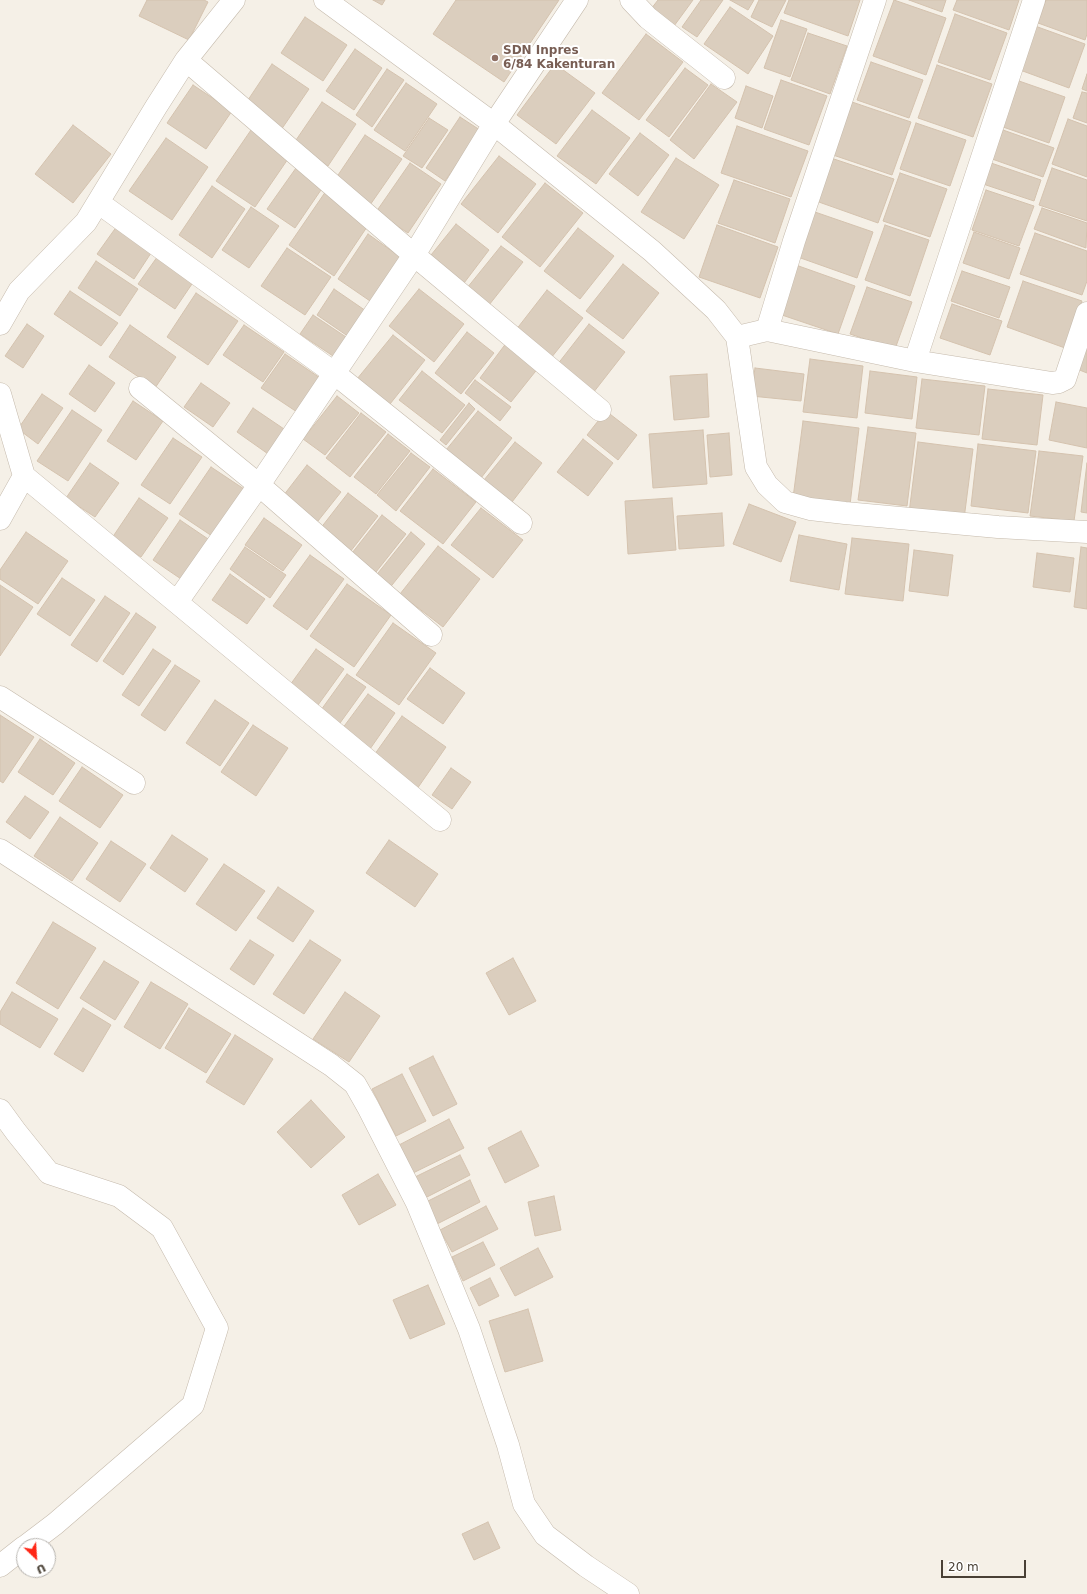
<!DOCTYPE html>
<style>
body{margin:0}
#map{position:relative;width:1087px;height:1594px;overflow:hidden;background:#f5f0e7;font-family:"DejaVu Sans",sans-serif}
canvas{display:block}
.north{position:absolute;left:16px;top:1538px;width:40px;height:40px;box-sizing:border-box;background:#fff;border:1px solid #b6b3ae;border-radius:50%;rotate:155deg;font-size:11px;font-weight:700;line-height:16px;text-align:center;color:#494035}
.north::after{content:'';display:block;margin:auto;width:14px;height:18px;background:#ff2615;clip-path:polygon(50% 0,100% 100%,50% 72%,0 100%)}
.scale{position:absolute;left:941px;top:1560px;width:85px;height:18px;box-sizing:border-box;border:2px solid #494035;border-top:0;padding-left:5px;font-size:12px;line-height:14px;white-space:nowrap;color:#494035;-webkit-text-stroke:3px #fff;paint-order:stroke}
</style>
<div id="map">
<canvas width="1087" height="1594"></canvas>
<div class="north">U</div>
<div class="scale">20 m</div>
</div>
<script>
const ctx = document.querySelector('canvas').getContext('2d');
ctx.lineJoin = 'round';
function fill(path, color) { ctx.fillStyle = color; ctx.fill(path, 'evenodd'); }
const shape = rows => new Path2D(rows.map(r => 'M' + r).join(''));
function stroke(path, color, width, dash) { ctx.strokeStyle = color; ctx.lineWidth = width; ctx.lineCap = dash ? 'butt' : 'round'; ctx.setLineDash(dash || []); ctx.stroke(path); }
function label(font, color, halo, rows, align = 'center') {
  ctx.font = font + ' "DejaVu Sans",sans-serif'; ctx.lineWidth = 4; ctx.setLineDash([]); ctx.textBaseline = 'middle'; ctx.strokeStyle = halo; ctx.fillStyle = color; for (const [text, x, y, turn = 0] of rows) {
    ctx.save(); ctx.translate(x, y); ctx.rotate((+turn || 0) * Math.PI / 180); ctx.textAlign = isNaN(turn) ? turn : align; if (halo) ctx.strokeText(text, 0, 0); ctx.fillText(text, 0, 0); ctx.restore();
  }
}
const building = shape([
 [147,0,204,0,208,2,189,40,139,16,147,0],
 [373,0,385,0,382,5,373,0],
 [456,0,559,0,504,82,433,34,456,0],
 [658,0,693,0,674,26,651,9,658,0],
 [701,0,723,0,697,37,682,27,701,0],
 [730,0,754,0,748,10,730,0],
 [759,0,786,0,772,27,751,17,759,0],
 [789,0,860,0,848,36,784,13,789,0],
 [894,0,946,18,926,75,873,56,894,0],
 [909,0,946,0,942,12,909,0],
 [957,0,1019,0,1009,30,953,10,957,0],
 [1046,0,1087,0,1087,34,1085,40,1038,23,1046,0],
 [730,7,773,36,748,74,704,44,730,7],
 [955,14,1007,33,990,80,938,62,955,14],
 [305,17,347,45,323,81,281,53,305,17],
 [781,20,807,29,790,77,764,68,781,20],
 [1035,26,1085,44,1069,88,1020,70,1035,26],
 [808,33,847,46,830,94,791,80,808,33],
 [646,34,683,62,639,120,602,93,646,34],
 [355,49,382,68,354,110,326,91,355,49],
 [871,62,923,80,909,118,857,100,871,62],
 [272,64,309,89,281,130,244,106,272,64],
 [555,64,595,93,556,144,517,115,555,64],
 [937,65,992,84,973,137,918,118,937,65],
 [685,68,708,85,669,137,646,120,685,68],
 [387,69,404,80,372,127,356,115,387,69],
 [1087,74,1087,91,1082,89,1087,74],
 [781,80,827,96,809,145,764,129,781,80],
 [1019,81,1065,97,1049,143,1003,127,1019,81],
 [406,83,437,104,405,151,374,130,406,83],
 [711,84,737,102,694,159,670,140,711,84],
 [193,85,232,111,206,149,167,123,193,85],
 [746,86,773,96,762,128,735,118,746,86],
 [1082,92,1087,93,1087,123,1073,118,1082,92],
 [322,102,356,124,328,166,294,143,322,102],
 [852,102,911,122,892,175,833,155,852,102],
 [592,110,630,138,596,184,557,156,592,110],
 [460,117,480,130,445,181,426,168,460,117],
 [429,118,448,130,422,168,403,156,429,118],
 [1068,119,1087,126,1087,177,1052,164,1068,119],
 [916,123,966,140,950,186,900,169,916,123],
 [73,125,111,154,73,203,35,174,73,125],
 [737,126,808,151,791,197,721,173,737,126],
 [251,130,290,156,255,207,216,181,251,130],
 [1003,130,1054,148,1043,177,992,159,1003,130],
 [640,133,669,155,638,196,609,174,640,133],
 [365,135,402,159,370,205,334,181,365,135],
 [166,138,208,167,172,220,129,191,166,138],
 [499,156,536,184,498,233,461,204,499,156],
 [676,158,719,185,684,239,641,212,676,158],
 [831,158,894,179,878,223,816,201,831,158],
 [410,163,441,184,408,233,376,212,410,163],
 [991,163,1041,180,1034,201,983,184,991,163],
 [296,168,323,187,295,228,267,209,296,168],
 [1052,168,1087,180,1087,221,1039,205,1052,168],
 [900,173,947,189,930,237,883,221,900,173],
 [734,180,790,199,775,243,718,223,734,180],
 [545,183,583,213,540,267,502,237,545,183],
 [212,186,245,209,212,258,179,235,212,186],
 [986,190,1034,206,1019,246,972,230,986,190],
 [326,191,371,221,334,276,289,245,326,191],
 [251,207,279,226,249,268,222,250,251,207],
 [1042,208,1087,223,1086,248,1034,229,1042,208],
 [812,211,873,232,857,278,795,256,812,211],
 [456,224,489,250,461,287,427,260,456,224],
 [717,225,778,247,760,298,699,277,717,225],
 [885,225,929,240,910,296,865,280,885,225],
 [117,226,153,250,134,279,97,254,117,226],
 [578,228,614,256,580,299,544,271,578,228],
 [974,232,1020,248,1009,279,963,263,974,232],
 [1035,233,1087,251,1087,281,1082,295,1020,274,1035,233],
 [368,234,403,259,373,303,338,279,368,234],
 [501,246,523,262,489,305,467,288,501,246],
 [287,248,331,277,305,315,261,286,287,248],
 [160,253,196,278,175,309,138,284,160,253],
 [96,261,138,289,120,316,78,288,96,261],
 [623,264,659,293,623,339,586,311,623,264],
 [793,264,855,286,838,334,776,313,793,264],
 [962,271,1010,287,999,318,951,301,962,271],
 [1023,281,1082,301,1065,348,1007,327,1023,281],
 [867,287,912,302,895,349,850,334,867,287],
 [334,289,369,313,352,339,317,315,334,289],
 [419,289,464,324,434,362,389,326,419,289],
 [547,290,583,318,547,363,512,335,547,290],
 [70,291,118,323,101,346,54,314,70,291],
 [196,293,238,321,208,365,167,337,196,293],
 [952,304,1002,321,990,355,940,338,952,304],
 [313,315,349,339,336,358,300,334,313,315],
 [27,324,44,336,23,368,5,356,27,324],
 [589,324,625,352,593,393,557,365,589,324],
 [130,325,176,357,155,388,109,357,130,325],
 [244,325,284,352,263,382,223,355,244,325],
 [467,332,494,353,461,394,435,373,467,332],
 [393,335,425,360,390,404,357,379,393,335],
 [1087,339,1087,373,1077,369,1087,339],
 [507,342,539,367,511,402,480,378,507,342],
 [285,354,323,380,300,414,261,388,285,354],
 [810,359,863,366,857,418,803,412,810,359],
 [89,365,115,383,95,412,69,394,89,365],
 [755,368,804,374,801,401,751,396,755,368],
 [422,371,465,405,442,433,399,400,422,371],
 [870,371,917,377,912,419,865,413,870,371],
 [707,374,709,417,674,420,670,376,707,374],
 [922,379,985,386,979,435,916,428,922,379],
 [475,380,511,407,500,421,465,393,475,380],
 [201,383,230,403,213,427,184,407,201,383],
 [988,389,1043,395,1037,445,982,439,988,389],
 [42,394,63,408,38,444,18,429,42,394],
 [337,396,359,413,325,455,303,439,337,396],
 [133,401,163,421,136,460,107,441,133,401],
 [1056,402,1087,408,1087,448,1049,440,1056,402],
 [469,403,475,409,446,445,440,440,469,403],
 [253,408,287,431,271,456,237,432,253,408],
 [72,410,102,430,68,481,37,461,72,410],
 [478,411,512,438,481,478,446,450,478,411],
 [606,411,637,435,618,460,587,435,606,411],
 [361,413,386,432,350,477,326,458,361,413],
 [803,421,859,428,850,505,793,498,803,421],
 [868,427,916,433,907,506,858,500,868,427],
 [703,430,707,484,653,488,649,434,703,430],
 [729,433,732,475,710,477,707,435,729,433],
 [388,434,410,451,376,494,354,477,388,434],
 [173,438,202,457,170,504,141,485,173,438],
 [583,439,613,463,588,496,557,472,583,439],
 [515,442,542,463,512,502,484,480,515,442],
 [918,442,973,449,964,519,909,513,918,442],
 [978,444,1036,451,1028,513,971,506,978,444],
 [1039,451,1083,456,1074,521,1030,516,1039,451],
 [411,453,430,467,396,511,377,495,411,453],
 [90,463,119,483,95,517,66,498,90,463],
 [1087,463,1087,513,1081,512,1087,463],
 [307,465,341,492,314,526,280,500,307,465],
 [211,467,247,491,215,538,179,514,211,467],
 [433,469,476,502,443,544,400,511,433,469],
 [348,493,378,516,350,552,320,529,348,493],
 [139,498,168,518,141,557,112,538,139,498],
 [672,498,676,550,628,554,625,501,672,498],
 [749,504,796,522,781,562,733,544,749,504],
 [481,508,523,540,493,578,451,545,481,508],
 [722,513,724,546,679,549,677,516,722,513],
 [382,515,406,534,376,572,352,553,382,515],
 [264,518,302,545,283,571,245,545,264,518],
 [180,520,214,543,187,583,153,560,180,520],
 [26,532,68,561,38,604,0,579,0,570,26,532],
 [411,532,425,544,388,590,374,578,411,532],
 [799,535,847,544,839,590,790,581,799,535],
 [852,538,909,544,903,601,845,594,852,538],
 [438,546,480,579,443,627,400,594,438,546],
 [245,547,286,575,270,598,230,569,245,547],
 [1081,547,1087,548,1087,609,1074,607,1081,547],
 [914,550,953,555,948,596,909,591,914,550],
 [1037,553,1074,558,1070,592,1033,587,1037,553],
 [310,555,344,579,307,630,273,606,310,555],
 [230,574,265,599,247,624,212,600,230,574],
 [62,578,95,600,70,636,37,614,62,578],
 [347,584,391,615,354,667,310,636,347,584],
 [0,585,33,607,0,656,0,585],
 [105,596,130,613,97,662,71,645,105,596],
 [136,613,156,627,123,675,103,661,136,613],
 [393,623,436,653,399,705,356,675,393,623],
 [153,649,171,661,139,706,122,695,153,649],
 [316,649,344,669,318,705,290,685,316,649],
 [175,665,200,681,165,731,141,715,175,665],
 [430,668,465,693,443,724,407,699,430,668],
 [347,674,366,687,340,723,321,710,347,674],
 [368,694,395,713,370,749,342,729,368,694],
 [215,700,249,723,220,766,186,743,215,700],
 [0,715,34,737,3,783,0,781,0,715],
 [402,716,446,747,417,789,372,758,402,716],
 [253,725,288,748,256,796,221,772,253,725],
 [40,739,75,763,53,795,18,772,40,739],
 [82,767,123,795,100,828,59,801,82,767],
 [451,768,471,782,452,809,432,795,451,768],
 [25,796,49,812,30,839,6,822,25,796],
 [60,817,98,843,72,881,34,856,60,817],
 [172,835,208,859,185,892,150,868,172,835],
 [389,840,438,874,415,907,366,873,389,840],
 [111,841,146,864,120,902,86,879,111,841],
 [224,864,265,891,236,931,196,904,224,864],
 [278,887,314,911,293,942,257,918,278,887],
 [53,922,96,948,58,1009,16,983,53,922],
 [250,940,274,955,254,985,230,969,250,940],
 [310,940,341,960,304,1014,273,994,310,940],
 [513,958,536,1001,509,1015,486,973,513,958],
 [104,961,139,982,115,1020,80,998,104,961],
 [151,982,188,1004,160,1049,124,1027,151,982],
 [12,992,58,1019,40,1048,0,1024,0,1012,12,992],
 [345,992,380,1016,349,1062,313,1039,345,992],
 [83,1008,111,1025,83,1072,54,1054,83,1008],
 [189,1008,231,1034,206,1073,165,1048,189,1008],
 [235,1035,273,1059,244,1105,206,1082,235,1035],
 [433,1056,457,1104,433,1116,409,1068,433,1056],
 [402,1074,426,1121,396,1136,372,1089,402,1074],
 [311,1100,345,1137,311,1168,277,1132,311,1100],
 [449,1119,464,1148,413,1173,399,1145,449,1119],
 [521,1131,539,1166,505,1183,488,1148,521,1131],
 [460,1155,470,1175,425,1198,415,1177,460,1155],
 [378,1174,396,1205,359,1225,342,1195,378,1174],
 [470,1180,480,1202,437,1224,426,1202,470,1180],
 [554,1196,561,1230,535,1236,528,1202,554,1196],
 [486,1206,498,1229,452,1252,440,1230,486,1206],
 [483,1242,495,1265,463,1281,452,1257,483,1242],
 [538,1248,553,1277,515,1296,500,1268,538,1248],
 [490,1278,499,1296,479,1306,470,1288,490,1278],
 [428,1285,445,1324,410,1339,393,1300,428,1285],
 [528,1309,543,1361,505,1372,489,1321,528,1309],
 [488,1522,500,1548,474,1560,462,1534,488,1522]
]);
const minor = shape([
 [325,0,494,124,652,251,716,310,737,337,756,467,767,485,785,502,810,509,845,513,998,527,1087,532],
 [631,0,648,18,724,78],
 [186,60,414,255,600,410],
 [99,203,334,373,521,523],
 [0,324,19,291,86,222,156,107,186,60,234,0],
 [767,330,794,241,875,0],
 [737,337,767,330,915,361,1052,383,1059,382,1065,379,1087,313],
 [915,361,1034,0],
 [140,388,259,485,431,635],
 [0,394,24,476,0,519],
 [24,476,440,820],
 [177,602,259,485,414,255,494,124,577,0],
 [0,697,134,783],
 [0,850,331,1065,355,1084,368,1107,417,1203,469,1329,508,1445,524,1504,545,1535,586,1566,628,1594],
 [0,1110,16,1132,49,1173,119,1196,162,1228,217,1328,193,1405,55,1524,26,1546],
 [0,1566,24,1547]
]);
const markers = [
 [495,58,4,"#8d6e63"]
];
const educationNames = [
 ["SDN Inpres",503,51],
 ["6/84 Kakenturan",503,65]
];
fill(building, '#dbcebe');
stroke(building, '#d4c2ae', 1);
stroke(minor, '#c5baac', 23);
stroke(minor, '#fff', 22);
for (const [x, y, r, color] of markers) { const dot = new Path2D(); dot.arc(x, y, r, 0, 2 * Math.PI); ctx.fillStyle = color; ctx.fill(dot); stroke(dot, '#fff', 1.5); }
label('bold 12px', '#785e54', '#fff', educationNames, 'left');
</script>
